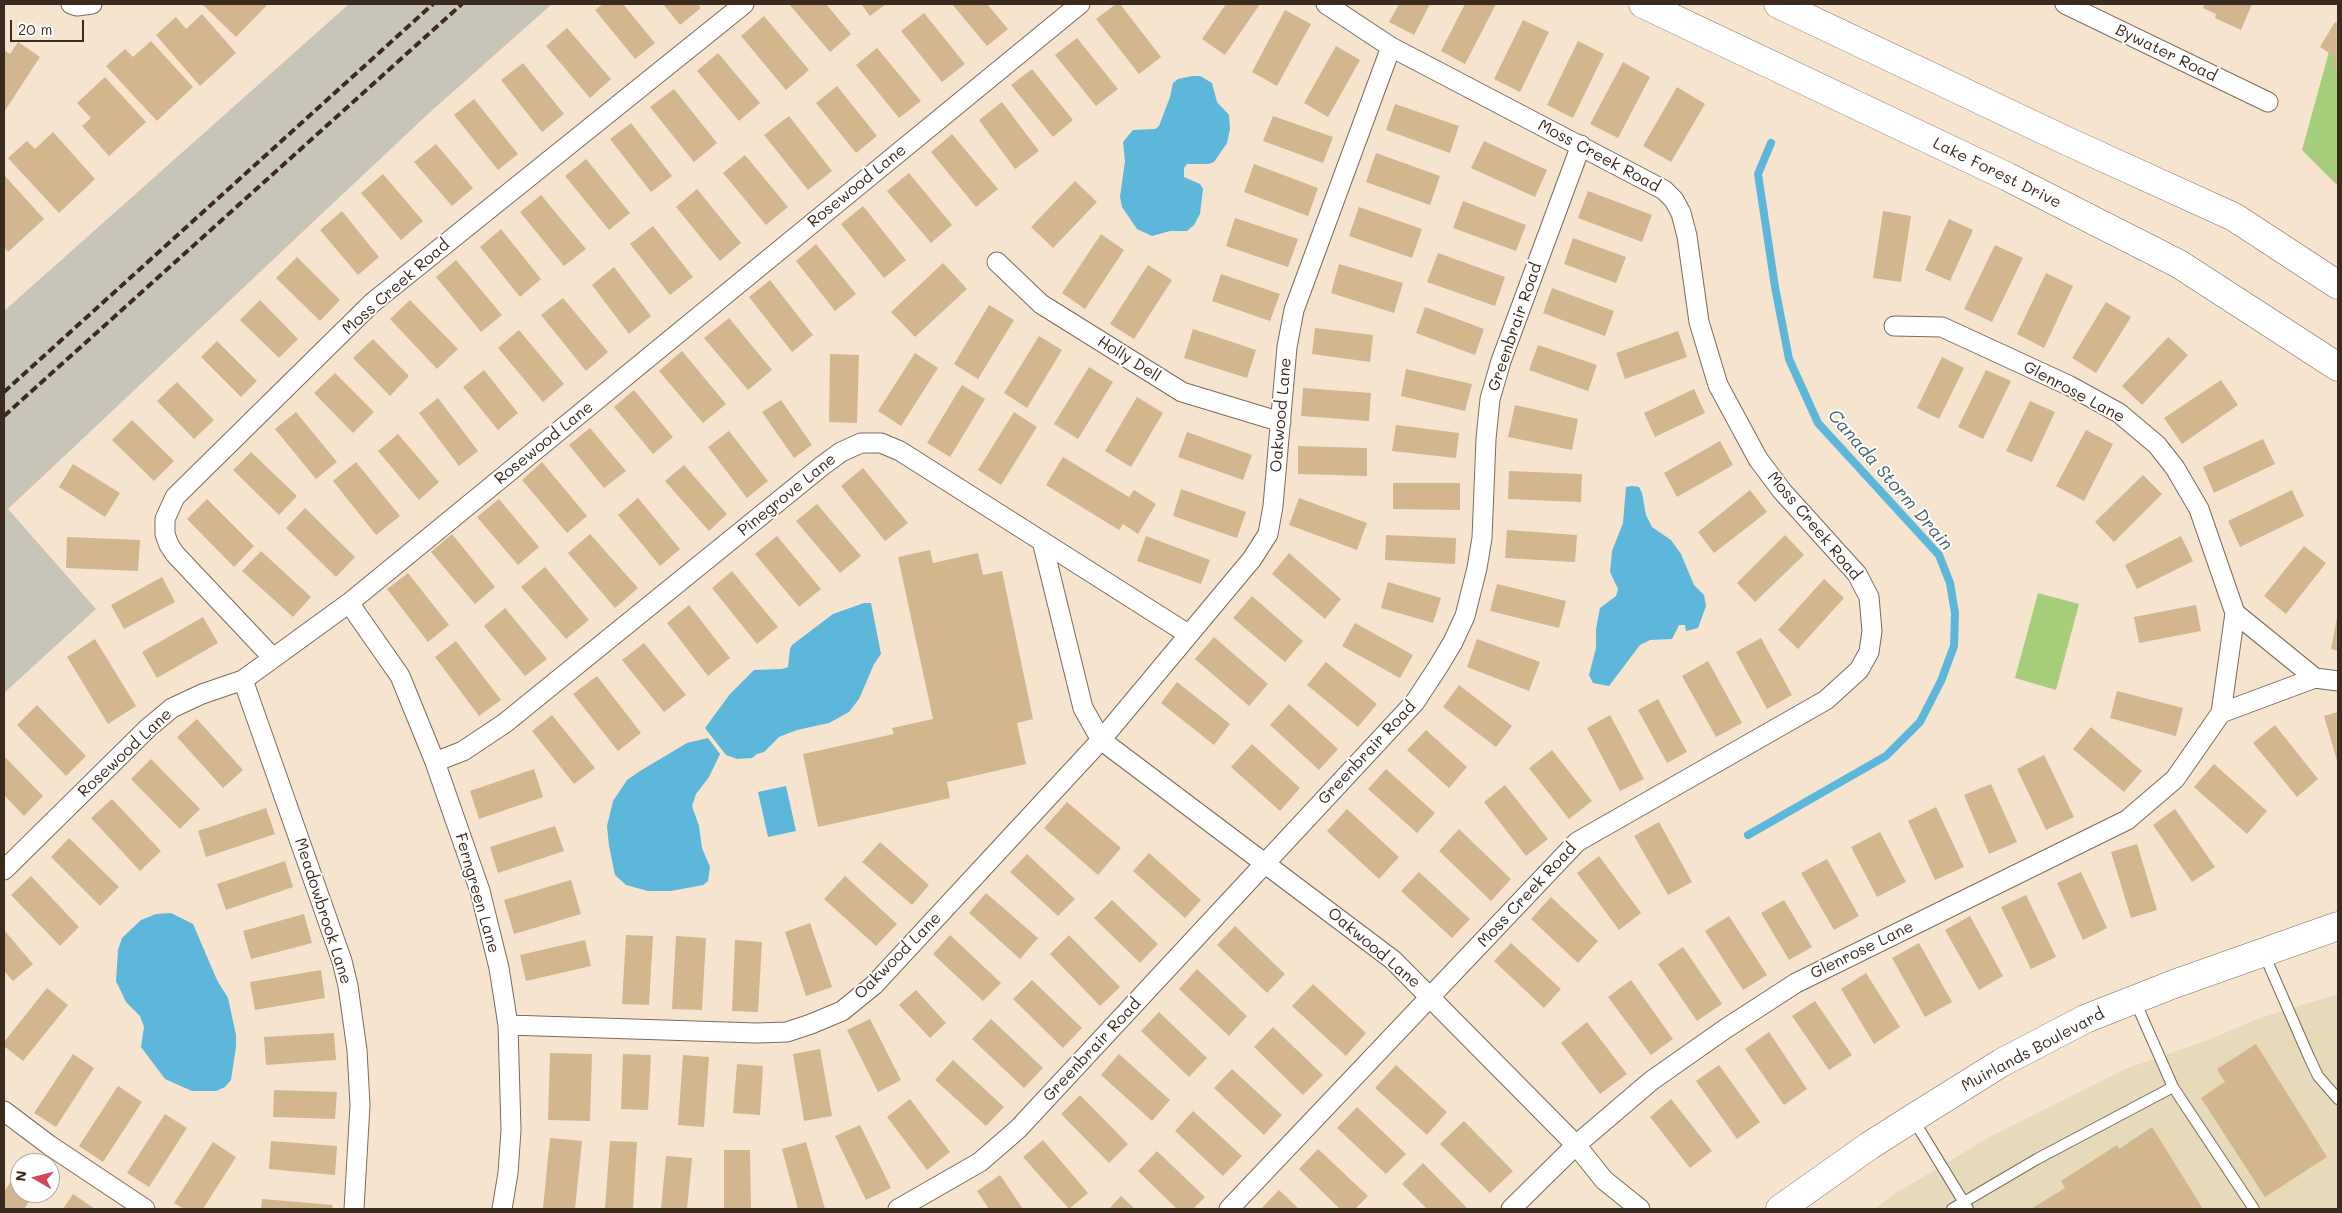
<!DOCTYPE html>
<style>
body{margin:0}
#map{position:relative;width:2342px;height:1213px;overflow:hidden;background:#f7e4cf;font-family:Mali,sans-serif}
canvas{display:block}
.frame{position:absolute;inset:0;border:5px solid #3b2a1e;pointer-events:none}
.north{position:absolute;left:10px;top:1153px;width:50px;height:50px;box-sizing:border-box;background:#fff;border:1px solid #b1aaa5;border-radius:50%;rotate:278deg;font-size:14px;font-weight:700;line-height:20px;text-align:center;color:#3b2a1e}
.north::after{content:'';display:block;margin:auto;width:18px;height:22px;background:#d1495b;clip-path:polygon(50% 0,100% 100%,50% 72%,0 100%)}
.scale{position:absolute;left:10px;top:20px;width:74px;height:22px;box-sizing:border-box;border:2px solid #3b2a1e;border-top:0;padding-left:6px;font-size:15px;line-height:18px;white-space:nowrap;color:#3b2a1e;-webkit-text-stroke:4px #fff;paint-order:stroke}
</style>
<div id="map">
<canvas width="2342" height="1213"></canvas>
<div class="frame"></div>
<div class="north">N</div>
<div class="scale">20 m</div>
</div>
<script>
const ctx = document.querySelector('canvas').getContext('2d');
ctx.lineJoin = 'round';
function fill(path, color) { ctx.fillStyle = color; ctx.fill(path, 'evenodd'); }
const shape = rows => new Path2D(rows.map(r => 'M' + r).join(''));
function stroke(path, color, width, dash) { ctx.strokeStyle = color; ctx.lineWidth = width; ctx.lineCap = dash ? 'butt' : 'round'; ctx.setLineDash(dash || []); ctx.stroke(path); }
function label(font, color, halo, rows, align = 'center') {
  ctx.font = font + ' Mali,sans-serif'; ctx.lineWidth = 4; ctx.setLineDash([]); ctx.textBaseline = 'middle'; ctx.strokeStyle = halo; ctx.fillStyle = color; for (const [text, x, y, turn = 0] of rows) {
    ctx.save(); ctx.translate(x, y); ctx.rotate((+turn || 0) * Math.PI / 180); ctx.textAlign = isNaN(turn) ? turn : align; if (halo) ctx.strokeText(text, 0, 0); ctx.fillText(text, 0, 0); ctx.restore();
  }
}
const built = shape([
 [2338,994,2338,1209,1874,1209,1896,1193,1993,1135,2125,1069,2211,1039,2257,1019]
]);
const industrial = shape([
 [349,4,552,4,428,114,8,509,96,609,4,693,4,311]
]);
const green = shape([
 [2338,19,2338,186,2302,150],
 [2038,593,2079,604,2056,690,2015,678]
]);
const water = shape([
 [1192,76,1200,76,1212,83,1217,102,1229,115,1230,129,1227,143,1214,162,1208,164,1187,164,1184,168,1184,177,1200,184,1203,189,1200,214,1194,225,1187,231,1170,231,1152,236,1137,229,1122,207,1120,197,1125,161,1123,142,1133,130,1155,129,1159,126,1170,97,1173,83,1178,79],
 [1632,486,1639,487,1642,493,1646,515,1652,527,1671,540,1681,554,1694,585,1704,595,1706,606,1698,628,1686,631,1685,625,1679,625,1672,639,1650,640,1640,645,1609,686,1593,683,1589,675,1596,648,1596,629,1600,608,1616,596,1618,589,1610,572,1612,551,1623,523,1626,487],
 [864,603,871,603,881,654,874,664,859,699,849,712,829,723,797,730,779,737,764,752,757,754,752,758,737,759,726,755,705,728,730,694,754,670,782,669,788,667,790,649,792,645,833,614],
 [708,738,720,754,709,777,696,794,692,806,699,826,702,848,710,867,708,881,703,885,671,891,648,891,626,885,615,875,609,846,607,826,613,801,627,780,640,771,687,743],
 [786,786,796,831,768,837,758,792],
 [171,913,193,924,217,980,228,998,236,1035,236,1047,231,1080,225,1087,216,1091,192,1091,165,1079,141,1047,144,1027,140,1016,126,1002,116,981,118,950,122,938,141,920,156,914]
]);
const stream = shape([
 [1748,835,1886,756,1920,722,1941,681,1954,646,1955,613,1950,583,1939,555,1818,423,1789,359,1775,287,1758,174,1771,143]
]);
const building = shape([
 [202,4,268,4,236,37],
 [603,4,623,4,655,43,635,59,595,10],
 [663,4,697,4,701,8,680,25],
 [789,4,826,4,851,34,830,52],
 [861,4,886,4,870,16],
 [952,4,987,4,1008,29,987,46],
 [1116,4,1120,4,1161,57,1139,74,1096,19],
 [1226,4,1260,4,1225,55,1202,39],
 [1399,4,1430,4,1414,35,1389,22],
 [1465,4,1496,4,1465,64,1441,51],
 [2205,4,2252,4,2241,30,2215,18,2216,14,2203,8],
 [1285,10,1311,24,1277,86,1252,72],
 [924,13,965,64,942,82,901,31],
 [202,14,236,53,200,86,156,35,176,17,186,29],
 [764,16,809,70,786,90,741,36],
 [1523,20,1549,32,1520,92,1494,79],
 [2335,22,2338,24,2338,69,2332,66,2337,58,2320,47],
 [567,28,611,79,590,98,546,46],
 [1077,38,1118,89,1096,106,1055,55],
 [151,41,193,87,157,121,106,66,125,49,133,57],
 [1578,41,1604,54,1573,118,1547,105],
 [18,42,40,57,4,112,4,50,10,54],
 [1336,46,1360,60,1328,117,1304,103],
 [877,48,921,101,899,118,856,65],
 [718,53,760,103,739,121,697,71],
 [1623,62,1650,77,1618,138,1590,124],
 [523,63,564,114,542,132,501,80],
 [1032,69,1073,120,1053,137,1011,85],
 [105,77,146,122,109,156,82,126,91,118,77,103],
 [837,86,877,136,856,153,816,103],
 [1677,87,1705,104,1671,162,1643,146],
 [674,89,717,143,694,162,650,107],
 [474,99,518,154,498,170,454,115],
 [1002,102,1039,151,1015,169,979,120],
 [1395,104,1459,126,1450,153,1386,130],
 [789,116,832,171,808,190,764,135],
 [1273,116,1333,137,1323,163,1263,141],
 [631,123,672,176,651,192,610,139],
 [53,132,95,179,59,213,8,158,27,141,35,149],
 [952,134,998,189,976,207,931,152],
 [1484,141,1547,170,1535,197,1471,168],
 [436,144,473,188,452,206,414,162],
 [1376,153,1440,176,1430,205,1366,182],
 [745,155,788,207,766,225,723,173],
 [586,159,630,213,609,230,565,176],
 [1254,164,1318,188,1308,216,1244,192],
 [909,173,952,225,931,243,887,191],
 [383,174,423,221,401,240,361,193],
 [4,175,44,219,8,252,4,247],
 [1075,181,1097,202,1053,248,1031,227],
 [697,189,741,243,720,261,676,207],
 [1588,191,1652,215,1642,242,1578,218],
 [541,195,586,249,564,266,520,212],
 [1463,201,1526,225,1516,251,1453,228],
 [863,206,906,260,884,278,841,224],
 [1359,207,1422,229,1412,258,1349,236],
 [342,211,379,257,358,275,320,230],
 [1883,211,1911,216,1901,282,1873,278],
 [1235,218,1298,239,1288,267,1226,246],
 [1949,219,1973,230,1950,281,1925,270],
 [653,226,693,277,670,295,630,244],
 [501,229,541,279,520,297,480,247],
 [1101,234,1124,250,1085,309,1062,293],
 [1573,238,1626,257,1616,283,1564,264],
 [816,244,856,294,835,311,796,261],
 [1995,245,2023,258,1992,322,1964,309],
 [1438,253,1505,277,1495,306,1427,282],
 [297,257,340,300,320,321,276,278],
 [456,260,502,315,481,332,436,277],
 [943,263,967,289,915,337,891,312],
 [1339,264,1403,283,1394,313,1331,293],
 [1148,265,1172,280,1134,339,1110,324],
 [614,267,651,316,629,334,592,285],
 [2046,273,2073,286,2044,348,2017,334],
 [1221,274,1280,294,1270,321,1212,301],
 [770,280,813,335,792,352,749,297],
 [1552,288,1614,311,1605,336,1543,313],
 [563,298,608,352,586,371,541,315],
 [260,300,298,339,279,358,240,320],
 [410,300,458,349,437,369,390,319],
 [2106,302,2131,317,2096,373,2072,358],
 [989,305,1014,320,978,379,954,364],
 [1425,307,1484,329,1475,355,1416,333],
 [729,318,772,370,748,390,704,338],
 [1315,328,1373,335,1370,362,1312,354],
 [1193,329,1256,350,1247,378,1184,358],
 [519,330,564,384,543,402,498,348],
 [1678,331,1687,357,1625,379,1616,353],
 [1039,336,1062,350,1027,408,1004,393],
 [2168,337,2188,355,2142,405,2122,386],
 [373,339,409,376,390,396,353,358],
 [217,341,257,381,241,397,201,357],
 [1538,345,1597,365,1588,391,1529,370],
 [682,351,726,404,703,423,659,371],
 [915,353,938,368,901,426,878,411],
 [830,354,859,355,857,423,829,422],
 [1942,357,1964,368,1939,419,1917,408],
 [1089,367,1113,382,1078,439,1054,424],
 [1406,369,1472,384,1465,411,1401,396],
 [484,370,518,413,498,430,463,387],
 [1986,370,2011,381,1983,439,1958,427],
 [335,373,374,412,353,433,314,393],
 [2221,380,2238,405,2182,444,2164,418],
 [177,382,214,420,194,439,157,401],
 [962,385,985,399,950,457,927,443],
 [1303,388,1371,393,1369,421,1301,416],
 [1694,389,1705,413,1655,437,1644,413],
 [634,390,673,437,653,454,614,407],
 [1137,397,1163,413,1131,467,1105,451],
 [438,398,478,451,459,466,419,413],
 [781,400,812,445,794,458,762,412],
 [2030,401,2055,412,2032,462,2006,451],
 [1515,405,1578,419,1572,450,1508,437],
 [296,412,337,462,316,479,275,429],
 [1014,412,1037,427,1001,485,978,470],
 [132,420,174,461,154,481,112,440],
 [1396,425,1459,433,1456,458,1392,451],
 [590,428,626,471,604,488,569,445],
 [2086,430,2113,444,2084,501,2056,486],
 [729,431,768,481,747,498,708,447],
 [1187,432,1252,455,1243,480,1178,457],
 [398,434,439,482,419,500,378,451],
 [2263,439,2275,464,2214,493,2203,467],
 [1720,441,1733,465,1677,497,1664,473],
 [1298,446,1367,448,1367,476,1298,474],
 [251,452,297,496,279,515,233,470],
 [1063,457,1129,497,1134,490,1156,504,1138,534,1123,524,1119,530,1046,485],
 [356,462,400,516,376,535,333,481],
 [542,462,587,516,567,533,522,480],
 [73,464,120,493,105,517,59,487],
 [684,465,727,514,709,531,665,481],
 [863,468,908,523,885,541,841,486],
 [1509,471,1582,474,1581,502,1508,499],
 [2143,475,2162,494,2114,542,2095,522],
 [1393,483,1460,483,1460,510,1393,509],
 [1181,489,1246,512,1237,538,1173,516],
 [1750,490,1767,512,1714,553,1698,532],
 [2292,490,2304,516,2240,547,2228,521],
 [638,498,680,549,660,566,618,515],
 [1299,498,1367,523,1357,550,1289,525],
 [207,499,254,546,234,567,187,519],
 [499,499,539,547,518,565,477,517],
 [817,504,861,556,840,573,796,521],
 [305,508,355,557,336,577,286,528],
 [1507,530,1577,535,1575,562,1505,558],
 [452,534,495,587,475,604,431,552],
 [590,534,638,588,615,608,568,553],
 [1386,535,1456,538,1455,564,1385,560],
 [1785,535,1804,555,1755,602,1737,583],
 [777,536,821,589,799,607,755,554],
 [1146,536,1210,560,1201,584,1137,561],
 [2181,536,2193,561,2137,589,2125,565],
 [67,537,140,540,138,571,66,568],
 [2304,546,2326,563,2286,614,2264,596],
 [930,550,933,563,978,553,983,575,1002,571,1033,719,1017,723,1026,764,947,782,950,798,818,827,803,754,894,734,892,728,933,719,898,557],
 [261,551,311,597,293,617,242,571],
 [1289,553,1341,599,1325,619,1272,574],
 [545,567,589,620,566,639,521,587],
 [732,571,778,627,757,644,712,588],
 [408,573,449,625,428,642,387,589],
 [162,577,175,602,124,629,111,605],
 [1824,579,1844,598,1798,649,1778,630],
 [1388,582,1441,598,1433,623,1381,608],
 [1497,584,1566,601,1559,628,1490,611],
 [1252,596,1303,641,1285,662,1233,618],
 [689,605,730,658,708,676,667,623],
 [2196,605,2201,631,2139,643,2134,617],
 [505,608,547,659,525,676,484,626],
 [203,617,218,643,157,678,142,652],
 [2337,618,2338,618,2338,651,2331,649],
 [1355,623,1413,655,1400,678,1342,646],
 [1214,637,1268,684,1249,706,1195,659],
 [1761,638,1792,695,1767,709,1736,652],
 [95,639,136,706,108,724,67,657],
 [1477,639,1540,662,1529,691,1467,667],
 [456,641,501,700,479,716,435,657],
 [644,643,686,695,664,712,622,660],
 [1708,661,1742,723,1716,737,1682,676],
 [1326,662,1377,704,1358,727,1307,685],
 [597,676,641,733,618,751,573,694],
 [1177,682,1230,724,1214,745,1161,703],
 [1459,685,1512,726,1496,747,1443,707],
 [2117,691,2183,708,2176,736,2110,718],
 [1658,699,1687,752,1667,763,1638,710],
 [1289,704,1338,749,1319,770,1270,725],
 [37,705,86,756,66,776,17,725],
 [2338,712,2338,764,2324,716],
 [552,715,595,768,574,784,532,731],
 [1610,715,1644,779,1620,791,1587,728],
 [197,719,243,770,223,788,177,737],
 [2275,725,2318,779,2297,797,2253,743],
 [2091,727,2142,771,2124,792,2073,749],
 [1426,730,1467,767,1449,788,1407,750],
 [1252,744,1300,788,1280,811,1231,767],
 [1552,750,1592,801,1569,819,1529,768],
 [2044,755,2074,817,2046,830,2017,769],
 [4,756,43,796,24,816,4,795],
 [151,759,200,809,180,829,131,779],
 [2214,764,2267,811,2247,834,2194,787],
 [534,769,543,797,479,819,470,791],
 [1386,769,1435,813,1417,833,1368,789],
 [1991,784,2017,842,1989,854,1964,795],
 [1505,785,1548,839,1526,856,1484,802],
 [112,799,161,851,140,871,91,818],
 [1067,802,1121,848,1098,875,1044,828],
 [1936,807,1964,867,1935,880,1908,821],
 [266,808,275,834,206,857,198,831],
 [1347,809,1399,857,1379,879,1327,831],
 [2175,809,2215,867,2192,882,2153,825],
 [1659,822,1692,882,1668,895,1634,836],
 [555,826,564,851,498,873,490,847],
 [1459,829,1511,879,1491,901,1439,851],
 [1880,832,1906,882,1877,897,1851,847],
 [69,838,119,887,100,906,51,857],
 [880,842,929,885,912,905,862,862],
 [2137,844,2157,910,2131,918,2111,852],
 [1149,853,1201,900,1185,918,1133,871],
 [1027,854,1075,899,1058,916,1010,872],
 [1599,856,1641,913,1619,930,1577,873],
 [1827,859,1859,916,1834,930,1801,873],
 [285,861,293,887,226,910,217,884],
 [1419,872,1470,919,1452,938,1401,891],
 [2081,872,2107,928,2083,940,2057,883],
 [31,876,79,927,60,946,11,895],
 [845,876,897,924,876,946,824,899],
 [571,880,581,914,514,934,504,900],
 [986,893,1038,938,1020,959,969,913],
 [2026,895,2056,957,2031,969,2001,907],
 [1551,897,1598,941,1578,963,1531,919],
 [1112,900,1158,944,1140,963,1094,918],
 [1784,900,1812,947,1789,960,1761,913],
 [304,914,312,943,251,959,243,931],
 [1729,916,1767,975,1743,990,1705,931],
 [1970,916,2003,976,1979,990,1945,930],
 [810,923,832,987,806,996,785,932],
 [1235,926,1285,974,1267,993,1217,945],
 [4,930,33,964,13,981,4,971],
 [626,935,653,936,649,1005,622,1004],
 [950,935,1001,983,983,1001,933,954],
 [1069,935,1120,987,1100,1006,1050,954],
 [676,936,706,938,702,1010,672,1009],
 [585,940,591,966,526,981,520,955],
 [735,940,762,942,758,1012,732,1011],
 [1511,943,1561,989,1544,1008,1494,961],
 [1919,943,1952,1002,1925,1017,1892,958],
 [1683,947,1722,1004,1697,1021,1658,964],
 [1197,969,1247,1016,1229,1036,1179,989],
 [321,970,325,998,255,1010,250,982],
 [1866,973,1900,1027,1874,1044,1841,989],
 [1032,980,1082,1028,1063,1048,1013,999],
 [1631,980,1673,1039,1651,1055,1608,997],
 [1313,984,1366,1033,1346,1056,1292,1006],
 [47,988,68,1005,23,1061,4,1046,4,1042],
 [916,990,946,1023,930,1038,899,1005],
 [1815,1001,1852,1055,1829,1070,1792,1016],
 [1159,1012,1207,1058,1189,1077,1141,1031],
 [870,1019,901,1080,878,1092,847,1030],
 [991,1019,1043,1068,1024,1088,972,1039],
 [1587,1022,1627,1074,1600,1094,1561,1043],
 [1273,1027,1323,1075,1303,1095,1254,1047],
 [1769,1032,1807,1089,1784,1105,1745,1049],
 [334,1033,336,1060,266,1065,264,1037],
 [2256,1044,2327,1157,2265,1197,2201,1098,2225,1082,2217,1069],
 [820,1049,832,1116,804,1121,793,1054],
 [550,1053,592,1054,590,1121,548,1120],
 [73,1054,94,1068,56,1127,34,1113],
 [623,1054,651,1055,648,1110,621,1109],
 [1119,1054,1170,1100,1152,1121,1101,1075],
 [683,1055,709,1057,704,1127,678,1125],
 [953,1060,1004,1107,986,1126,935,1080],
 [737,1064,763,1066,760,1115,733,1113],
 [1396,1065,1447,1112,1427,1135,1375,1088],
 [1719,1065,1760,1122,1737,1139,1696,1081],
 [1232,1069,1282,1115,1264,1135,1214,1088],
 [118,1086,142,1102,103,1162,79,1146],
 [274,1090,337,1092,335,1119,273,1117],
 [1080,1095,1128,1144,1109,1163,1061,1114],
 [910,1099,950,1152,927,1170,887,1117],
 [1671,1099,1712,1151,1690,1168,1650,1117],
 [1357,1107,1406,1154,1386,1174,1337,1128],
 [1193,1111,1242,1156,1223,1176,1175,1131],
 [165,1114,187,1128,149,1187,127,1173],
 [1464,1121,1513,1171,1490,1193,1440,1144],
 [860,1125,891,1188,866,1200,835,1136],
 [2152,1127,2203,1209,2031,1209,2065,1188,2061,1181,2117,1145,2119,1149],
 [550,1138,582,1141,575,1209,543,1208],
 [1043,1140,1088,1193,1069,1209,1023,1157],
 [271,1141,337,1146,335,1175,269,1169],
 [610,1141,637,1142,633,1209,605,1209],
 [213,1142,236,1157,203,1209,184,1209,174,1203],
 [806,1142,825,1209,798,1209,782,1149],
 [1318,1149,1368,1196,1355,1209,1340,1209,1299,1169],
 [724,1150,750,1150,751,1209,724,1209],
 [1157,1151,1205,1197,1193,1209,1177,1209,1138,1171],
 [666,1156,692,1158,687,1209,661,1209],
 [1423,1163,1468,1209,1427,1209,1402,1184],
 [20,1167,20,1193,35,1193,24,1209,4,1209,4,1192],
 [1000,1175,1023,1209,989,1209,977,1191],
 [1279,1190,1299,1209,1261,1209],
 [73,1194,95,1209,63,1209],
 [1121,1196,1135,1209,1109,1209],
 [262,1199,333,1205,332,1209,261,1209]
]);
const service = shape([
 [2264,954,2309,1057,2318,1076,2338,1099],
 [2135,1001,2173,1087],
 [1913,1119,1968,1209],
 [1952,1209,2037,1159,2173,1087,2254,1209]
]);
const minor = shape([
 [71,4,77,6,92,4],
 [2065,4,2268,102],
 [997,262,1041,304,1182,392,1281,422],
 [1894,326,1942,327,2070,386,2119,413,2157,445,2175,468,2199,509,2235,613,2221,713,2315,678,2235,613],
 [1042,541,1083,708,1101,740,1393,960,1576,1145,1604,1180,1640,1209],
 [349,603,400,676,435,762,480,891,499,968,508,1025,511,1130,508,1173,502,1209],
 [273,658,175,554,169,545,165,534,165,519,175,497,372,303,744,4],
 [2315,678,2338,681],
 [243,680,342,961,348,986,357,1050,360,1105,354,1209],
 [435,762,463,751,505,723,822,466,841,452,861,443,881,443,900,451,1188,634],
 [4,870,148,728,172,708,202,694,243,680,349,603,1080,4],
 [508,1025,757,1033,787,1032,811,1024,842,1011,874,985,1101,740,1252,559,1268,534,1273,506,1287,347,1294,310,1391,47],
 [4,1111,49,1145,145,1209],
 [898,1209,980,1162,1018,1129,1415,702,1438,667,1453,642,1465,616,1477,568,1482,538,1486,439,1490,399,1501,361,1581,145],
 [1229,1209,1577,842,1826,700,1859,670,1869,652,1872,631,1869,597,1857,574,1782,491,1758,459,1718,385,1699,322,1687,236,1681,213,1674,200,1664,190,1391,47,1326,4],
 [1511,1209,1576,1145,1651,1081,1725,1029,1796,983,2127,820,2175,779,2221,713]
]);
const secondary = shape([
 [1780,1209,1869,1146,1913,1118,2001,1063,2085,1019,2174,984,2338,926]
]);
const primary = shape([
 [1643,4,2008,177,2179,264,2338,367],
 [1778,4,2069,142,2234,217,2338,285]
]);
const rail = shape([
 [4,392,433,4],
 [4,416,462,4]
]);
const streetNames = [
 ["Bywater Road",2166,53,26],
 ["Moss Creek Road",1599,156,28],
 ["Lake Forest Drive",1997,173,26],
 ["Rosewood Lane",857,186,-39],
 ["Moss Creek Road",396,287,-41],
 ["Greenbrair Road",1515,327,-71],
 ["Holly Dell",1129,359,32],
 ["Glenrose Lane",2074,392,28],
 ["Oakwood Lane",1281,415,-85],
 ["Rosewood Lane",544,443,-39],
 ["Pinegrove Lane",787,495,-39],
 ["Moss Creek Road",1814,526,50],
 ["Rosewood Lane",125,753,-43],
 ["Greenbrair Road",1367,753,-47],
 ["Ferngreen Lane",477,893,74],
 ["Moss Creek Road",1527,895,-47],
 ["Meadowbrook Lane",323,911,72],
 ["Oakwood Lane",1374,948,40],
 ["Glenrose Lane",1862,950,-26],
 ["Oakwood Lane",898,956,-45],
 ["Greenbrair Road",1092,1050,-47],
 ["Muirlands Boulevard",2033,1050,-28]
];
const waterNames = [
 ["Canada Storm Drain",1890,480,49]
];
fill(built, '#e6daba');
fill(industrial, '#c8c4b8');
fill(green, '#a6ce7a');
fill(water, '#5cb7da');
stroke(stream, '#5cb7da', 8);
fill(building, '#d3b58e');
stroke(service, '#7d6b5c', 12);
stroke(minor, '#7d6b5c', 21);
stroke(secondary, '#7d6b5c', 29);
stroke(primary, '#7d6b5c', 29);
stroke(service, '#fff', 10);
stroke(minor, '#fff', 19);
stroke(secondary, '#fff', 28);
stroke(primary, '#fff', 28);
stroke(rail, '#3b2a1e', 4, [8, 4]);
label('16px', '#3b2a1e', '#fff', streetNames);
label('italic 18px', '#486269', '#fff', waterNames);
</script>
